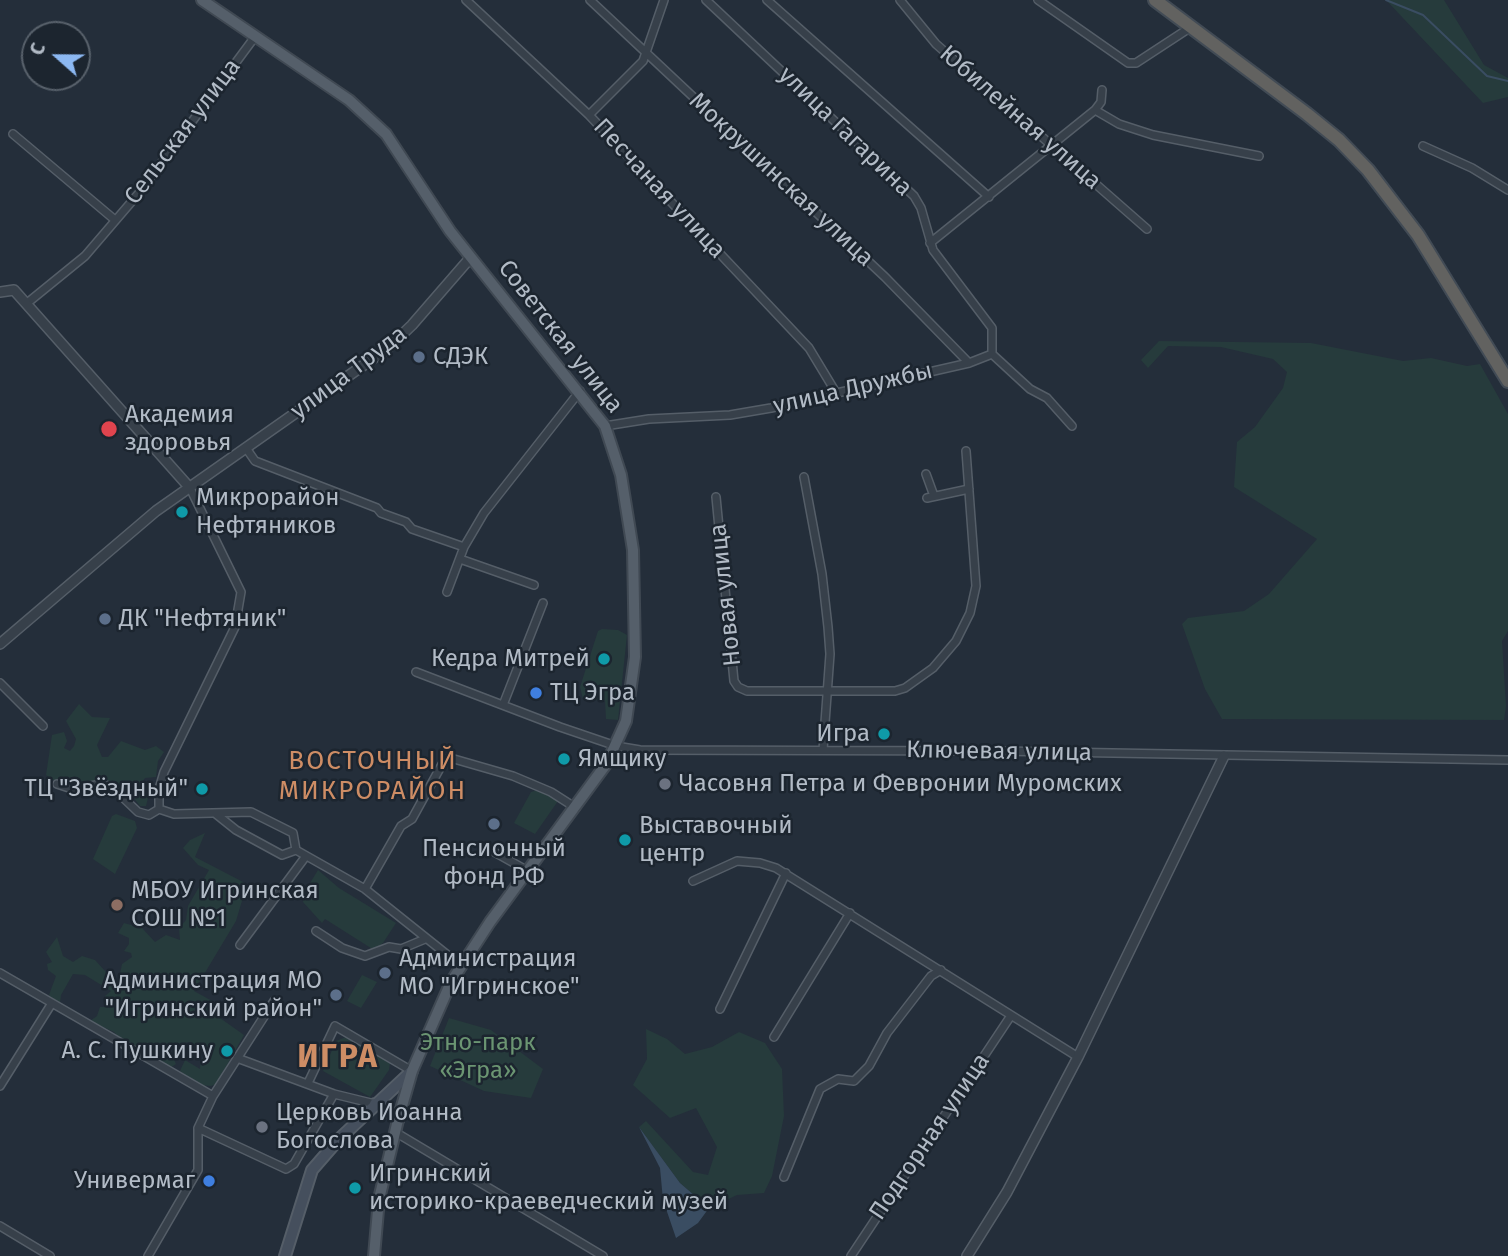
<!DOCTYPE html>
<meta charset="utf-8">
<style>
body{margin:0}
#map{position:relative;width:1508px;height:1256px;overflow:hidden;background:#242e3a;font-family:"Fira Sans",sans-serif}
canvas{display:block}
.north{position:absolute;left:21px;top:21px;width:70px;height:70px;box-sizing:border-box;background:#1c252f;border:2px solid #58616b;border-radius:50%;rotate:291deg;font-size:19px;font-weight:700;line-height:28px;text-align:center;color:#b2bbc6}
.north::after{content:'';display:block;margin:auto;width:24px;height:32px;background:#8cb8f2;clip-path:polygon(50% 0,100% 100%,50% 72%,0 100%)}
</style>
<div id="map">
<canvas width="1508" height="1256"></canvas>
<div class="north">С</div>
</div>
<script>
const ctx = document.querySelector('canvas').getContext('2d');
ctx.lineJoin = 'round';
function fill(path, color) { ctx.fillStyle = color; ctx.fill(path, 'evenodd'); }
const shape = rows => new Path2D(rows.map(r => 'M' + r).join(''));
function stroke(path, color, width, dash) { ctx.strokeStyle = color; ctx.lineWidth = width; ctx.lineCap = dash ? 'butt' : 'round'; ctx.setLineDash(dash || []); ctx.stroke(path); }
function label(font, color, halo, rows, align = 'center') {
  ctx.font = font + ' "Fira Sans",sans-serif'; ctx.lineWidth = 5; ctx.setLineDash([]); ctx.textBaseline = 'middle'; ctx.strokeStyle = halo; ctx.fillStyle = color; for (const [text, x, y, turn = 0] of rows) {
    ctx.save(); ctx.translate(x, y); ctx.rotate((+turn || 0) * Math.PI / 180); ctx.textAlign = isNaN(turn) ? turn : align; if (halo) ctx.strokeText(text, 0, 0); ctx.fillText(text, 0, 0); ctx.restore();
  }
}
const green = shape([
 [1386,0,1444,0,1484,65,1508,78,1508,97,1483,103],
 [1159,341,1311,343,1403,361,1431,358,1467,366,1480,364,1508,414,1508,631,1502,641,1506,706,1504,720,1222,719,1205,689,1182,624,1188,618,1244,611,1269,594,1317,539,1234,487,1237,442,1255,427,1283,388,1287,372,1273,359,1221,347,1168,346,1148,368,1141,360],
 [602,629,618,630,627,635,618,720,606,719,605,701,583,699,580,687,598,631],
 [79,704,92,717,110,718,97,745,102,757,108,757,121,741,145,750,156,746,164,752,158,761,156,777,145,778,143,781,150,790,146,806,140,806,125,787,109,783,106,778,94,782,86,781,80,787,61,785,46,775,52,735,64,732,67,741,64,748,70,751,74,746,76,739,66,721],
 [538,790,558,801,535,834,514,823,531,792],
 [116,814,135,821,137,828,115,874,93,859,112,816],
 [205,833,195,857,247,884,236,921,194,991,214,1002,213,1013,244,1035,216,1084,211,1086,198,1085,180,1071,185,1060,200,1069,201,1059,209,1056,191,1042,166,1045,165,1049,170,1051,176,1064,170,1068,154,1056,145,1054,140,1048,123,1042,114,1032,90,1021,97,1016,100,1007,105,1007,105,996,111,991,85,975,73,974,61,995,60,1003,53,1002,49,995,56,976,48,970,47,964,52,962,46,952,57,937,63,956,73,962,82,956,95,960,115,982,119,979,122,964,132,957,131,953,124,951,129,944,129,938,118,933,124,923,142,928,155,942,166,935,180,940,179,928,186,920,188,906,209,870,198,865,183,848,190,840],
 [318,870,339,888,396,923,383,943,374,950,325,919,322,923,303,902,304,893],
 [362,975,377,982,361,1008,347,1001],
 [449,1018,491,1030,543,1069,531,1098,484,1091,430,1066],
 [646,1029,667,1039,685,1054,712,1047,739,1032,765,1043,782,1069,784,1116,772,1176,764,1193,737,1195,709,1208,680,1183,639,1127,646,1121,693,1172,708,1175,717,1147,696,1108,670,1118,633,1085,647,1059],
 [346,1037,390,1063,389,1070,370,1097,323,1071,336,1041]
]);
const water = shape([
 [639,1127,680,1183,709,1208,698,1223,676,1238,663,1200,660,1168]
]);
const stream = shape([
 [1386,0,1423,15,1487,76,1508,81]
]);
const minor = shape([
 [466,0,589,115,809,348,835,391],
 [590,0,885,277,969,363],
 [706,0,914,196,921,208,933,250,992,328,992,354],
 [767,0,989,197],
 [900,0,936,44,1147,229],
 [1038,0,1128,63,1136,63,1191,27],
 [1095,110,1119,124,1153,135,1259,156],
 [589,115,643,61,664,0],
 [13,134,115,220],
 [1423,146,1472,168,1508,190],
 [930,243,1095,110,1101,102,1102,90],
 [26,304,85,256,139,193,254,38],
 [992,354,1030,389,1047,398,1072,426],
 [605,426,649,419,730,415,771,408,969,363,992,354],
 [246,448,255,461,377,508,381,513,406,522,412,529,464,547],
 [926,474,934,496],
 [804,477,822,574,828,627,830,654,823,750],
 [716,497,734,681,738,687,747,691,895,691,905,688,933,668,956,641,970,613,976,586,966,451],
 [927,498,969,489],
 [460,559,534,585],
 [447,592,464,547,484,513,580,391],
 [416,672,560,727,616,746,640,750,1000,751,1508,760],
 [0,683,43,726],
 [503,705,543,603],
 [57,784,72,789,102,784,112,787,138,812,149,815,159,809],
 [159,809,174,814,251,812,293,833,296,850,365,889,460,965],
 [159,809,159,789,164,772,235,627,241,592,190,488],
 [216,814,236,830,282,855,296,850],
 [487,848,528,871],
 [693,881,737,861,760,863,776,868,1078,1057],
 [365,889,401,826,412,819,445,759,454,759,513,776,551,792,576,808],
 [316,931,342,948,365,956,389,947,401,949,425,939],
 [240,945,306,856],
 [0,973,213,1096],
 [720,1009,786,873],
 [774,1037,850,913],
 [237,1058,334,1094,375,1104],
 [308,1083,335,1026,412,1071],
 [0,1086,52,1003],
 [198,1128,286,1169,294,1164,334,1094],
 [395,1132,603,1256],
 [784,1177,820,1089,838,1079,854,1081,869,1066,887,1033,931,976,941,970],
 [0,1226,50,1256],
 [148,1256,198,1170,198,1128,213,1096,274,1001],
 [851,1256,1010,1017]
]);
const tertiary = shape([
 [0,292,14,290,190,488],
 [0,644,156,511,388,348,412,325,471,257],
 [967,1256,1007,1192,1078,1057,1224,756]
]);
const secondary = shape([
 [375,1104,385,1107,398,1120],
 [285,1256,312,1170,339,1139,412,1071]
]);
const primary = shape([
 [202,0,349,100,386,134,450,231,605,426,621,475,633,550,635,657,626,721,607,763,490,922,451,982,412,1071,398,1120,379,1199,374,1256]
]);
const trunk = shape([
 [1155,0,1307,114,1339,140,1368,170,1418,235,1508,381]
]);
const markers = [
 [419,357,7,"#5c6f8a"],
 [109,429,9,"#e0444e"],
 [182,512,7,"#0f9aa8"],
 [105,619,7,"#5c6f8a"],
 [604,659,7,"#0f9aa8"],
 [536,693,7,"#3f7fe0"],
 [884,734,7,"#0f9aa8"],
 [564,759,7,"#0f9aa8"],
 [665,784,7,"#6b7280"],
 [202,789,7,"#0f9aa8"],
 [494,824,7,"#5c6f8a"],
 [625,840,7,"#0f9aa8"],
 [117,905,7,"#8d6e63"],
 [385,973,7,"#5c6f8a"],
 [336,995,7,"#5c6f8a"],
 [227,1051,7,"#0f9aa8"],
 [262,1127,7,"#6b7280"],
 [209,1181,7,"#3f7fe0"],
 [355,1188,7,"#0f9aa8"]
];
const streetNames = [
 ["Юбилейная улица",1020,118,41],
 ["Сельская улица",183,132,-53],
 ["улица Гагарина",845,132,44],
 ["Мокрушинская улица",781,180,43],
 ["Песчаная улица",659,189,47],
 ["Советская улица",560,337,52],
 ["улица Труда",349,373,-37],
 ["улица Дружбы",853,389,-13],
 ["Новая улица",726,595,-96],
 ["Ключевая улица",999,752,1],
 ["Подгорная улица",930,1137,-56]
];
const poiNames = [
 ["СДЭК",433,357],
 ["Академия",125,415],
 ["здоровья",125,443],
 ["Микрорайон",196,498],
 ["Нефтяников",196,526],
 ["ДК \"Нефтяник\"",119,619],
 ["Кедра Митрей",590,659,"right"],
 ["ТЦ Эгра",550,693],
 ["Игра",870,734,"right"],
 ["Ямщику",578,759],
 ["Часовня Петра и Февронии Муромских",679,784],
 ["ТЦ \"Звёздный\"",188,789,"right"],
 ["Выставочный",639,826],
 ["центр",639,854],
 ["Пенсионный",494,849,"center"],
 ["фонд РФ",494,877,"center"],
 ["МБОУ Игринская",131,891],
 ["СОШ №1",131,919],
 ["Администрация",399,959],
 ["МО \"Игринское\"",399,987],
 ["Администрация МО",322,981,"right"],
 ["\"Игринский район\"",322,1009,"right"],
 ["А. С. Пушкину",213,1051,"right"],
 ["Церковь Иоанна",276,1113],
 ["Богослова",276,1141],
 ["Игринский",369,1174],
 ["историко-краеведческий музей",369,1202],
 ["Универмаг",195,1181,"right"]
];
const parkNames = [
 ["Этно-парк",478,1043],
 ["«Эгра»",478,1071]
];
const neighbourhoodNames = [
 ["ВОСТОЧНЫЙ",373,762],
 ["МИКРОРАЙОН",373,792]
];
const districtNames = [
 ["ИГРА",338,1058]
];
fill(green, '#263b3c');
fill(water, '#3a4d62');
stroke(stream, '#3a4d62', 2);
stroke(minor, '#555e68', 10);
stroke(tertiary, '#555e68', 12);
stroke(secondary, '#555e68', 14);
stroke(primary, '#404953', 14);
stroke(trunk, '#424b55', 16);
stroke(minor, '#37404a', 7);
stroke(tertiary, '#37404a', 9);
stroke(secondary, '#454f5d', 10);
stroke(primary, '#555f6a', 10);
stroke(trunk, '#626260', 12);
for (const [x, y, r, color] of markers) { const dot = new Path2D(); dot.arc(x, y, r, 0, 2 * Math.PI); ctx.fillStyle = color; ctx.fill(dot); stroke(dot, '#1c252f', 2.5); }
label('24px', '#b2bbc6', '#1c252f', streetNames);
label('24px', '#b2bbc6', '#1c252f', poiNames, 'left');
label('24px', '#6b9572', '#1c252f', parkNames);
ctx.letterSpacing = '2px';
label('26px', '#ce8d65', '#1c252f', neighbourhoodNames);
ctx.letterSpacing = '0px';
ctx.letterSpacing = '2px';
label('bold 32px', '#ce8d65', '#1c252f', districtNames);
ctx.letterSpacing = '0px';
</script>
